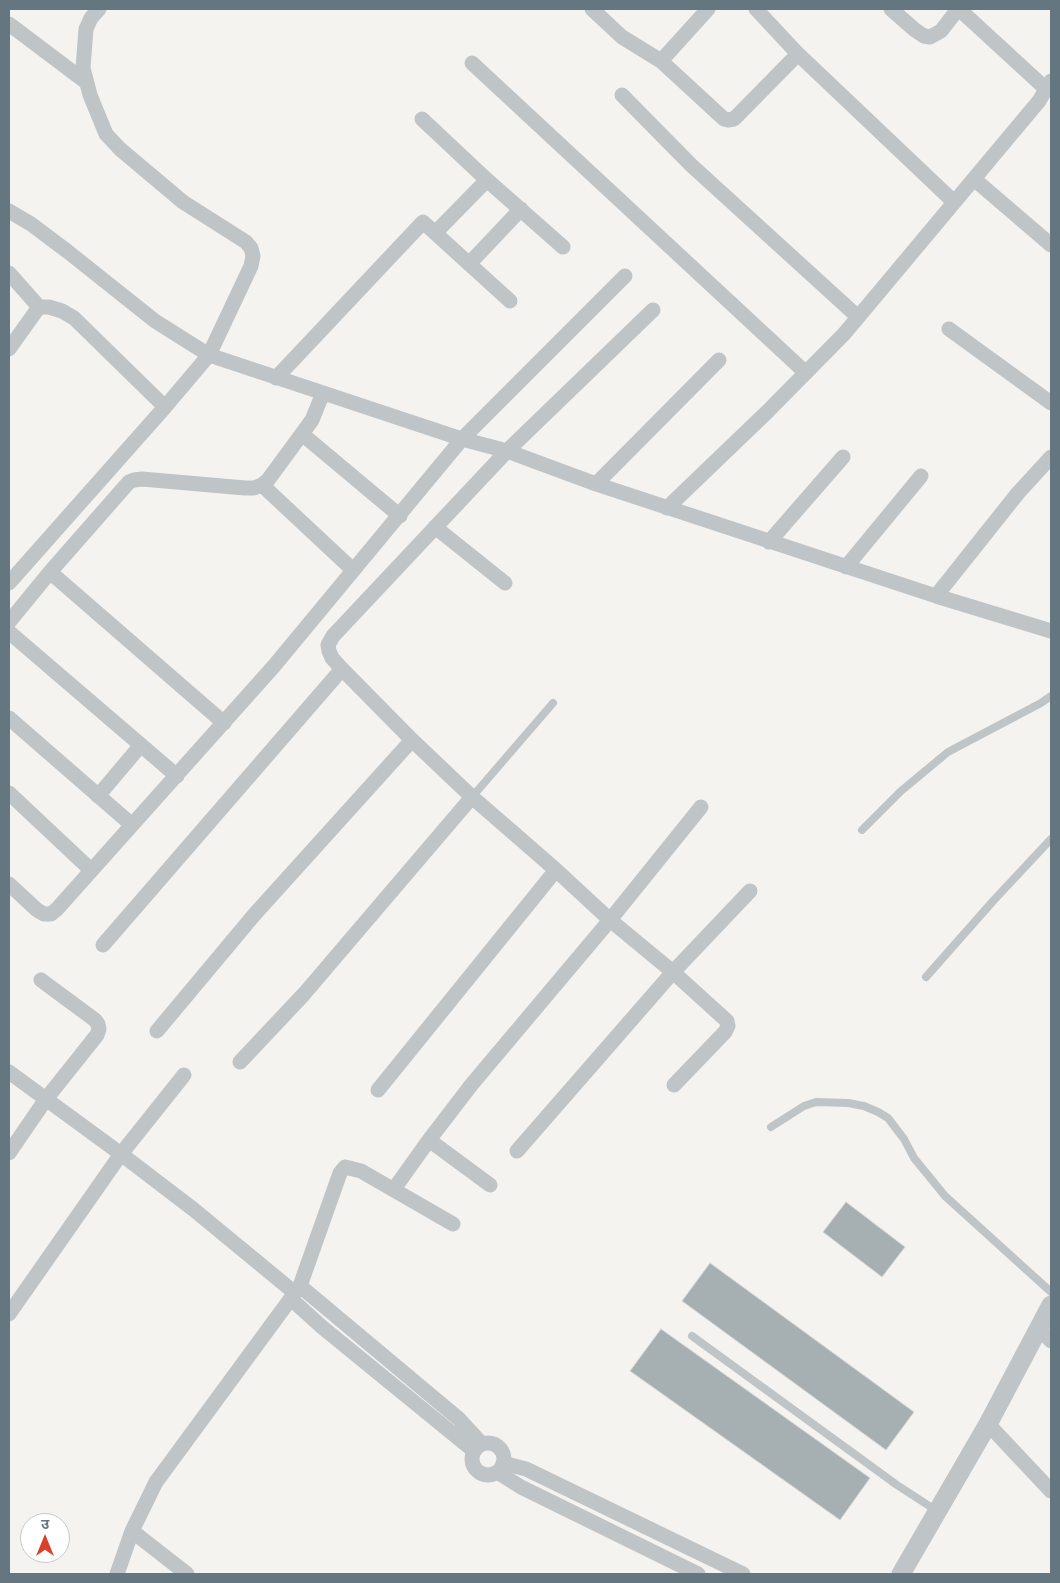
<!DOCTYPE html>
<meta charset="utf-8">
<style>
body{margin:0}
#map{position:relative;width:1060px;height:1583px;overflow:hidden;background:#f4f3f0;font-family:Lato,"Noto Sans Devanagari",sans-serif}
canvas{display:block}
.frame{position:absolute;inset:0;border:10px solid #647680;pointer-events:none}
.north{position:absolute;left:20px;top:1513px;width:50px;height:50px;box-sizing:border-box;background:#fff;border:1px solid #c1c8cc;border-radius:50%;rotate:0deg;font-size:14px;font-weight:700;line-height:20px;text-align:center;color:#647680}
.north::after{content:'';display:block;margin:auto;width:18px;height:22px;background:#dc4027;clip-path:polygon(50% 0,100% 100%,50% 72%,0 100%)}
</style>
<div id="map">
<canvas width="1060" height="1583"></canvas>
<div class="frame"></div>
<div class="north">उ</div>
</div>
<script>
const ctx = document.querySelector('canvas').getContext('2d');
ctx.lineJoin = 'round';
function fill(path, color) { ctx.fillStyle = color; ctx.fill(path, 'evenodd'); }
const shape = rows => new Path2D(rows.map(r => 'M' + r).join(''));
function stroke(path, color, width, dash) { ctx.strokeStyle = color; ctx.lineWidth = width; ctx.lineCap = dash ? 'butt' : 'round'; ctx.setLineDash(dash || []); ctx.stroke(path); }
const building = shape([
 [846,1202,905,1247,882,1277,823,1232,846,1202],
 [710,1263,914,1412,886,1450,682,1301,710,1263],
 [661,1329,870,1478,840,1520,630,1371,661,1329]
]);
const service = shape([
 [472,797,553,703],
 [862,830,901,791,948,752,1041,703,1051,696],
 [926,977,994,900,1051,839],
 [771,1127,804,1106,816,1102,848,1103,864,1106,878,1112,888,1118,904,1139,914,1158,945,1196,1051,1292],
 [692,1336,897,1485,937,1511]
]);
const minor = shape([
 [592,9,622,37,661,61,724,119,728,120,734,119,738,115,798,54],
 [756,9,798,54,954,202],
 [891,9,915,30,924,36,930,37,941,31,958,9],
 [959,9,1046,89],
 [9,24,86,82],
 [661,61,708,9],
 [472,63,806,373],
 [622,95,691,165,858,317],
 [422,119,487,180,563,247],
 [974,179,1051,245],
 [9,211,31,224,67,251,155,321,209,355,462,439,507,451,596,484,936,596,1051,631],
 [435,233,487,180],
 [469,264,521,209],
 [9,273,39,307,9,349],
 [39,307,49,307,62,311,74,318,165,407],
 [653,310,507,451,333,636,328,645,329,651,332,658,342,669,412,740,472,797,556,870,610,920,673,972,727,1021,728,1026,725,1032,674,1085],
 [949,329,1051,403],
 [276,378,423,222,510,301],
 [302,434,400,516],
 [596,484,719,360],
 [262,485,353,570],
 [667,508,767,412,844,334,1039,101,1051,81],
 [435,527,505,583],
 [769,542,843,457],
 [846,567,921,476],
 [50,572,224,723],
 [9,583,165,407,209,355,251,266,253,256,251,248,246,242,183,202,120,149,106,134,90,95,83,68,86,29,91,18,99,9],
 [936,596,1018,493,1051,457],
 [9,622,50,572,129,482,134,480,142,479,245,488,254,488,262,485,268,480,312,420,323,393],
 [9,632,177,776],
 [9,718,132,825],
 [9,793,91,870],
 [98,796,141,745],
 [9,884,37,910,44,914,51,914,57,909,274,666,462,439,625,276],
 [103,945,342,669],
 [157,1031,254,915,412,740],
 [240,1062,304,994,472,797],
 [9,1072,121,1154,193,1209,295,1293],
 [378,1090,556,870],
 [429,1140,490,1185],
 [517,1151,673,972,750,891],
 [9,1153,46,1099,97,1035,99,1029,98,1024,95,1020,41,980],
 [394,1189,429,1140,472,1084,610,920,701,807],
 [300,1286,459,1419,482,1444],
 [291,1299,322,1327,474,1451],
 [9,1314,121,1154,184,1075],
 [1039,1328,1051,1341],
 [988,1424,1051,1491],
 '472 1459a16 16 0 1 1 32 0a16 16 0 1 1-32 0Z',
 [503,1463,526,1469,743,1574],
 [497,1472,521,1487,698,1574],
 [132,1531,187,1574],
 [117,1574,132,1531,156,1482,300,1286,340,1173,345,1167,361,1171,453,1224]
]);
const tertiary = shape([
 [901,1574,988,1424,1051,1305]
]);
fill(building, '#a6afb2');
stroke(building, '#d5d5d3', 1);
stroke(service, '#bfc4c6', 8);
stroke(minor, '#bfc4c6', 15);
stroke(tertiary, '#bfc4c6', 19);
</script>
